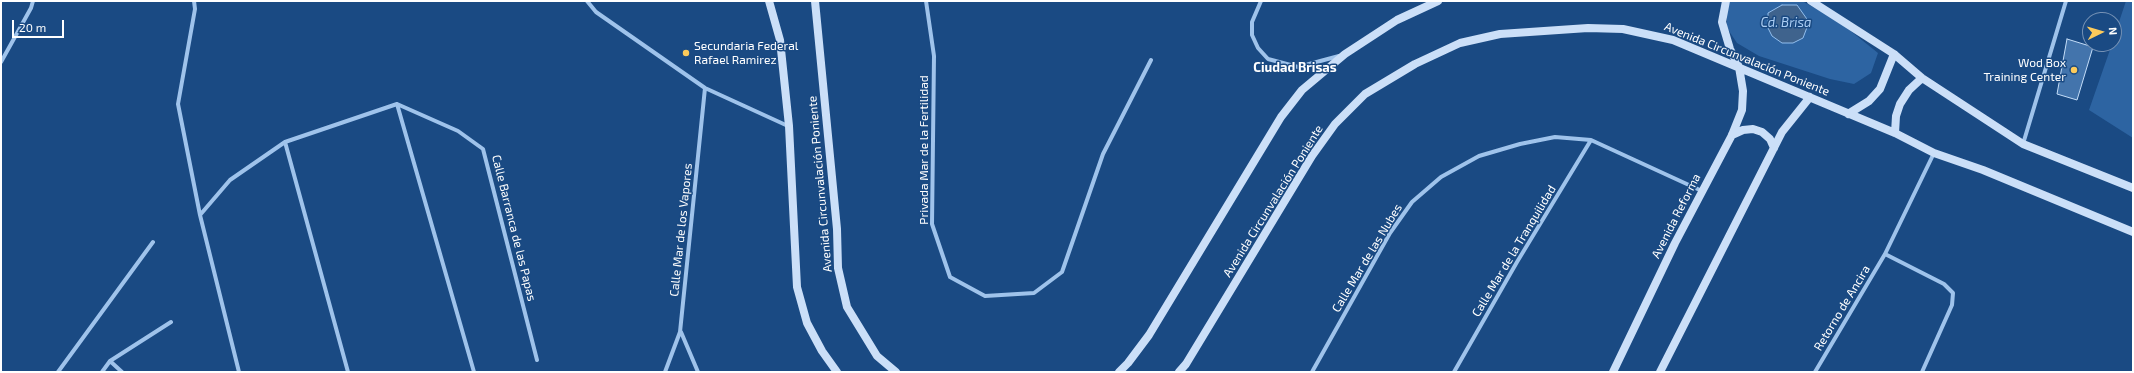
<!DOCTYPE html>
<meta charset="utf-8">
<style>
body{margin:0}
#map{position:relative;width:2134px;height:373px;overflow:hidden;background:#1a4a83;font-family:"Exo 2",sans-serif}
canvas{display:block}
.frame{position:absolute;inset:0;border:2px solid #fff;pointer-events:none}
.north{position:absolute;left:2082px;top:12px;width:40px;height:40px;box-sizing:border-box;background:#1a4a83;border:1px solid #7692b5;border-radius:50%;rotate:85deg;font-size:11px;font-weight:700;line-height:16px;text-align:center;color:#fff}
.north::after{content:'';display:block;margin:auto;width:14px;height:18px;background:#fdcb5b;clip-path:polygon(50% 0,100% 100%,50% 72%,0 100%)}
.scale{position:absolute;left:12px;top:20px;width:52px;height:18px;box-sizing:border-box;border:2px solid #fff;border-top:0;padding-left:5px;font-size:12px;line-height:14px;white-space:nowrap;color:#fff;-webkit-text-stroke:3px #1a4a83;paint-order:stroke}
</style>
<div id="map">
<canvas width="2134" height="373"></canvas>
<div class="frame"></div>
<div class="north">N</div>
<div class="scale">20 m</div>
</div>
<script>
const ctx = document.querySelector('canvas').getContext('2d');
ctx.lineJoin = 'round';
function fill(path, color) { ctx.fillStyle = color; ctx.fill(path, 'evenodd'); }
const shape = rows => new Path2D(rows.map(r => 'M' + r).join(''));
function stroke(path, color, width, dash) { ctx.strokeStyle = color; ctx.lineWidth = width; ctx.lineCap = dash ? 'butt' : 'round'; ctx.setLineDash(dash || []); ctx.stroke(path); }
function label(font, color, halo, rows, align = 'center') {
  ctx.font = font + ' "Exo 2",sans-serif'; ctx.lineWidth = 3; ctx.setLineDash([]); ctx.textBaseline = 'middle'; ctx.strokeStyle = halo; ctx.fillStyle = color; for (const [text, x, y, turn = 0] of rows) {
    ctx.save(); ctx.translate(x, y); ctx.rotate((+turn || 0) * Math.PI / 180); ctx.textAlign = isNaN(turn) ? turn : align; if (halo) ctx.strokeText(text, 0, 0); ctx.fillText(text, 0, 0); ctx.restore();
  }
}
const green = shape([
 [1729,1,1802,1,1837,20,1878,53,1871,73,1854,84,1830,79,1759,56,1737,43,1727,28,1727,7],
 [2126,1,2133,1,2133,138,2089,110,2112,44,2114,44,2114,37]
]);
const water = shape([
 [1782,5,1797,5,1809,22,1803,38,1793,43,1782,43,1772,36,1768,28,1768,13,1782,5]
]);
const building = shape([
 [2067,39,2093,47,2077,100,2057,94,2067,39]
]);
const street = shape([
 [194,1,195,9,178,104,200,215,239,372],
 [587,1,596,12,705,88,788,126],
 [926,1,934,56,932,224,950,277,985,296,1034,293,1062,272,1103,154,1151,60],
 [1261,1,1252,22,1252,35,1258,48,1268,59,1298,67,1339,56],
 [1,62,31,8,33,1],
 [397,104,474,372],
 [285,142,348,372],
 [2023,144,2066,1],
 [200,215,230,180,285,142,397,104,458,131,483,149,537,360],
 [1885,254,1944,284,1953,293,1952,305,1922,372],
 [681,332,698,372],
 [110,361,122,372],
 [58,372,153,242],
 [102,372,110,361,171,322],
 [665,372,680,332,705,88],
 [1312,372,1390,233,1412,202,1441,177,1479,156,1520,144,1555,137,1591,140,1702,191],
 [1454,372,1517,262,1591,140],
 [1815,372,1885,254,1934,153]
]);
const secondary = shape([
 [769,1,780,40,789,126,797,287,807,323,822,351,837,372],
 [815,1,837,229,838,268,847,307,877,356,896,372],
 [1811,1,1894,54,1922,78,2023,144,2133,188],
 [1848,114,1869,101,1880,89,1894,54],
 [1895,133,1896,116,1900,104,1909,90,1922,78],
 [1732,135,1743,130,1753,129,1762,132,1770,139,1774,148],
 [1119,372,1128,363,1149,335,1281,117,1302,90,1345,54,1397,20,1438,1],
 [1179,372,1186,364,1312,156,1335,124,1365,94,1415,64,1460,43,1500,34,1588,28,1623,29,1673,40,1895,133,1934,153,1983,170,2133,232],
 [1613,372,1675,243,1732,135,1742,110,1743,91,1739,67,1730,49,1722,22,1726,1],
 [1660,372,1782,132,1810,97]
]);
const markers = [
 [686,53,4,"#fdcb5b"],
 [2074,70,4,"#fdcb5b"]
];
const poiNames = [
 ["Secundaria Federal",694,46],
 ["Rafael Ramirez",694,60],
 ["Wod Box",2066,63,"right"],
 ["Training Center",2066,77,"right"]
];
const streetNames = [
 ["Avenida Circunvalación Poniente",1747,59,22],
 ["Privada Mar de la Fertilidad",924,150,-90],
 ["Avenida Circunvalación Poniente",820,184,-95],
 ["Avenida Circunvalación Poniente",1273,201,-58],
 ["Avenida Reforma",1676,216,-63],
 ["Calle Barranca de las Papas",514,228,76],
 ["Calle Mar de los Vapores",681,230,-84],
 ["Calle Mar de la Tranquilidad",1514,251,-59],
 ["Calle Mar de las Nubes",1367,258,-59],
 ["Retorno de Ancira",1842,308,-59]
];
const waterNames = [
 ["Cd. Brisa",1786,23]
];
const neighbourhoodNames = [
 ["Ciudad Brisas",1295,68]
];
fill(green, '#2d64a2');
fill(water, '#3f638d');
stroke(water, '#92beed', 1);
fill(building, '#4374ac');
stroke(building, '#c4ddf8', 1);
stroke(street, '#9fc3eb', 4);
stroke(secondary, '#cbdff8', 8);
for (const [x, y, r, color] of markers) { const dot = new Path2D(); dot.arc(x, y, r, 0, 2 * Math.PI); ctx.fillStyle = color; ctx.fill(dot); stroke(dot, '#1a4a83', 1.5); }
label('12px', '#fff', '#1a4a83', poiNames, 'left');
label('12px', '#fff', '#1a4a83', streetNames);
label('italic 13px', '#abcdf3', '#1a4a83', waterNames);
label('bold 13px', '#fff', '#1a4a83', neighbourhoodNames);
</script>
